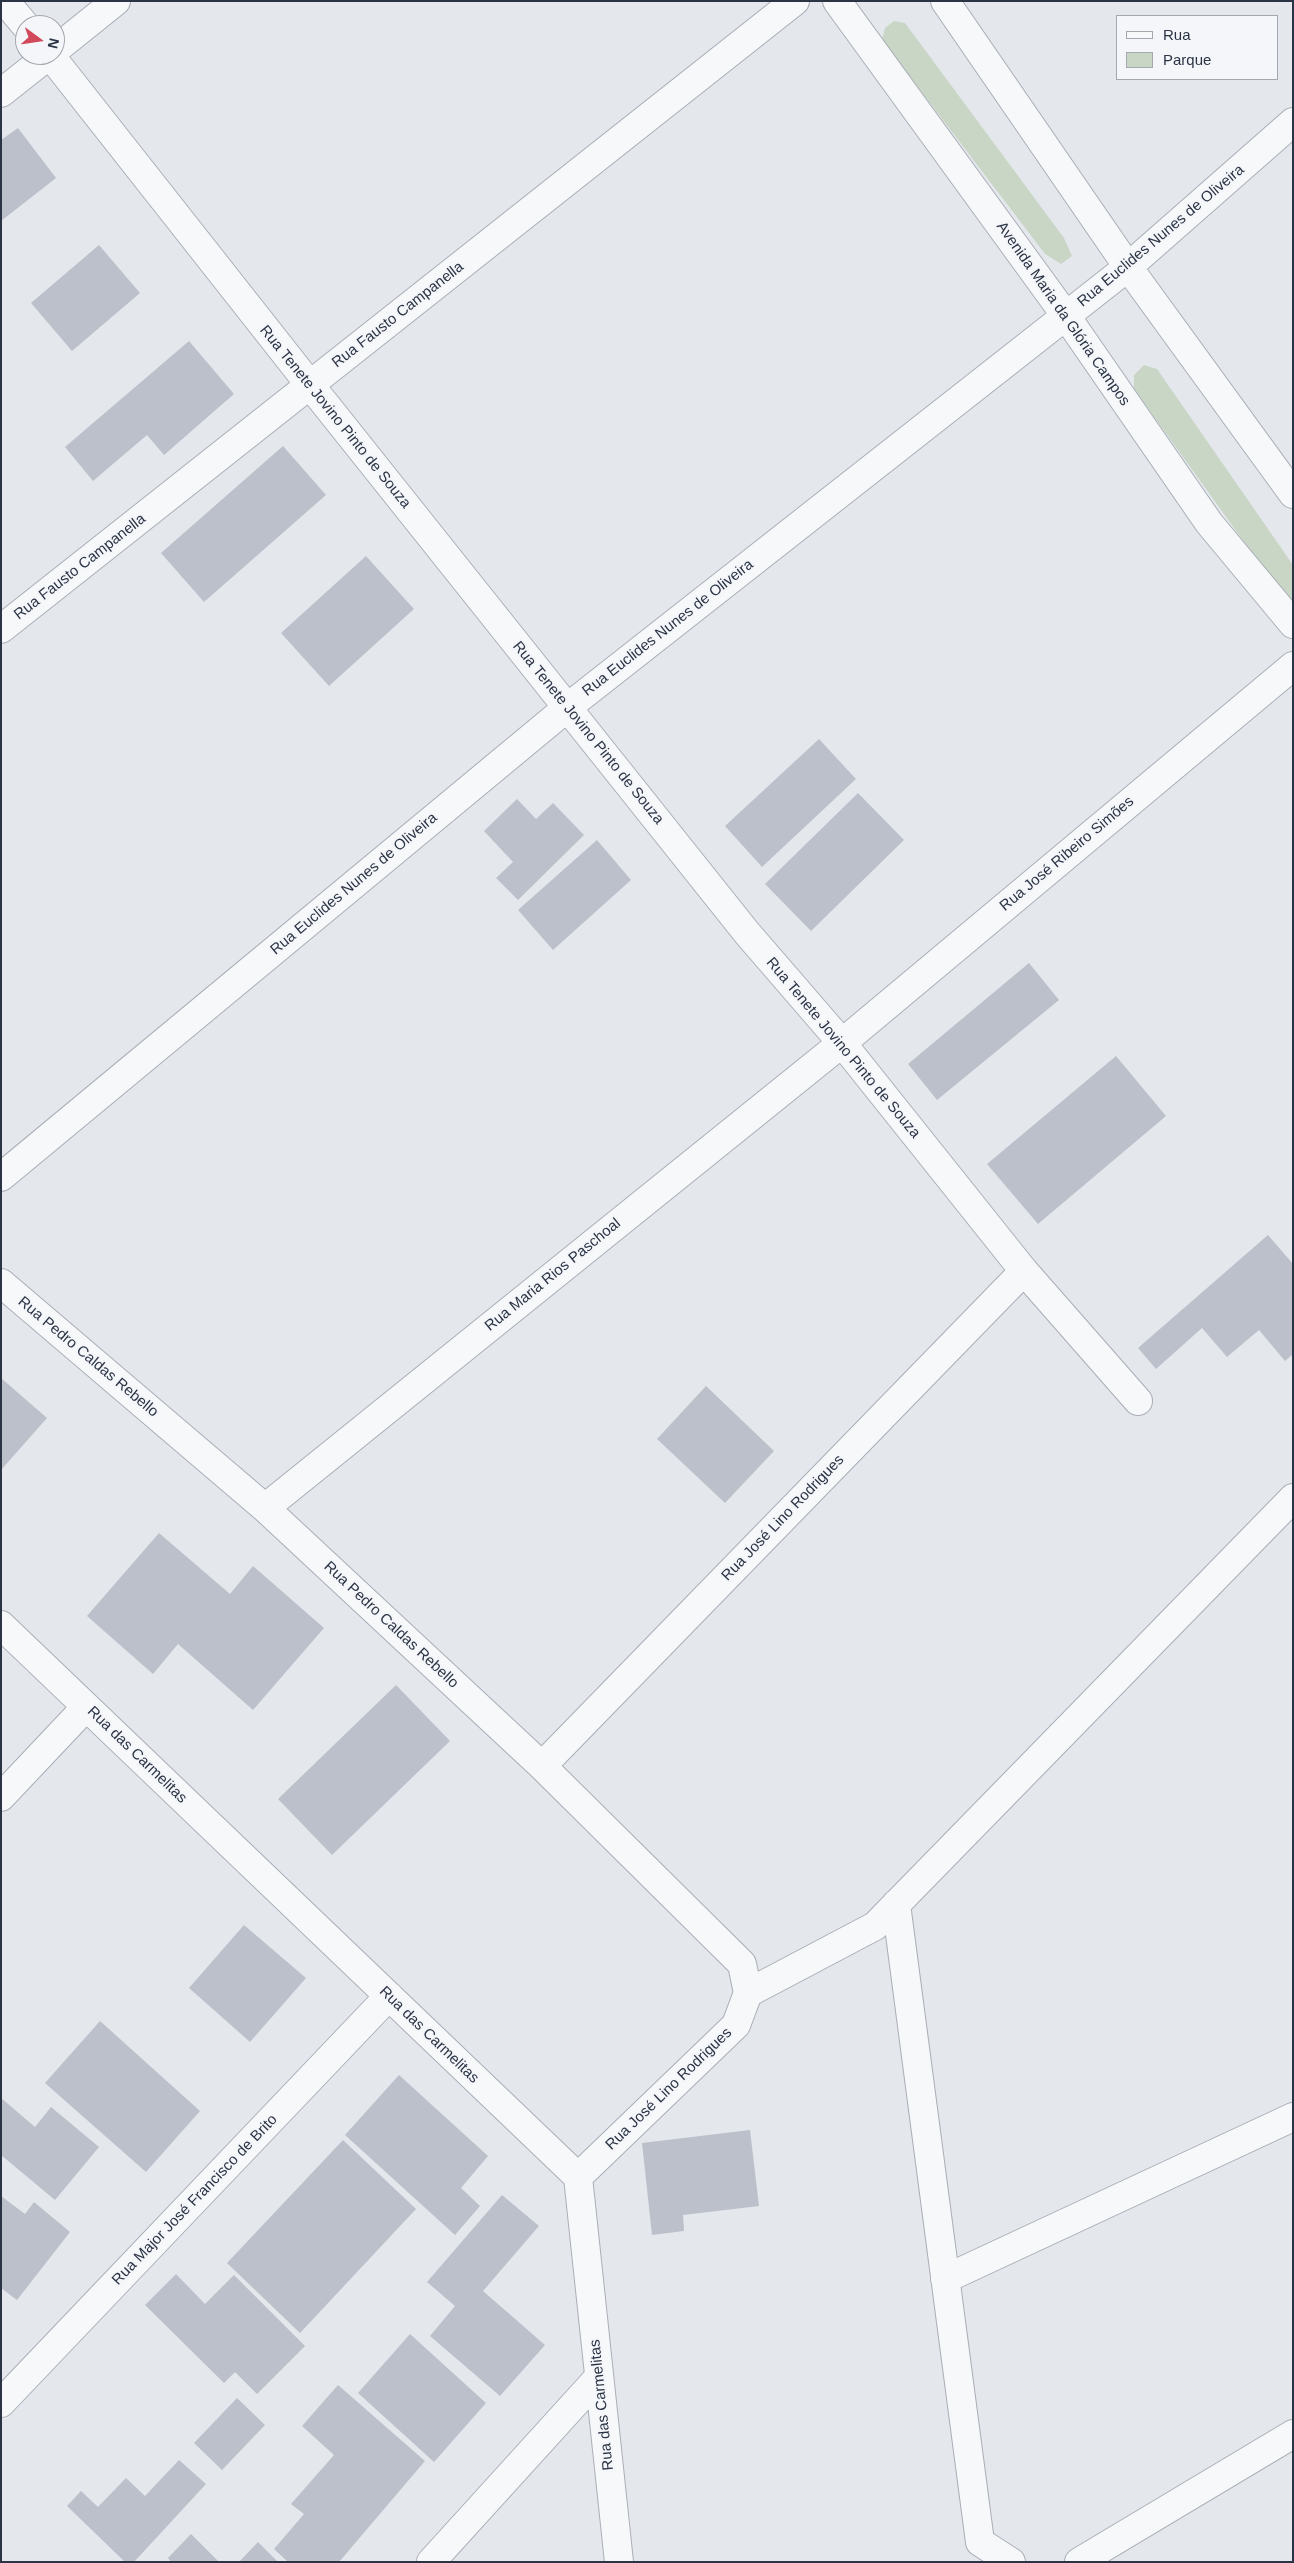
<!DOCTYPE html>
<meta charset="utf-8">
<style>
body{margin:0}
#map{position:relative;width:1294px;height:2563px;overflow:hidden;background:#e4e7ec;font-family:Helvetica,sans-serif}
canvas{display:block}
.frame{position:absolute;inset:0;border:2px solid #2b3445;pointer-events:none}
.legend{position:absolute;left:1116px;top:15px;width:162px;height:65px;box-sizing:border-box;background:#f4f6f9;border:1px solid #a4a8b1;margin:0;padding:6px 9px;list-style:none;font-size:15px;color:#2b3445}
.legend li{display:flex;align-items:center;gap:10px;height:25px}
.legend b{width:25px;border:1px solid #a4a8b1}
.north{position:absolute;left:15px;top:15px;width:50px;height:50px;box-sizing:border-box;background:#f4f6f9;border:1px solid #a4a8b1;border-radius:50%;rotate:104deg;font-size:14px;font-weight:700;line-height:20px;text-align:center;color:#2b3445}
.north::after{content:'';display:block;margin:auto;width:18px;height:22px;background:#d1495b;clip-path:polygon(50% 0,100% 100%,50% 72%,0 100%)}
</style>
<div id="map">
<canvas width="1294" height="2563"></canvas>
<div class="frame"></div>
<ul class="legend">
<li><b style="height:6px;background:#f7f8fa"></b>Rua</li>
<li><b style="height:14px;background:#c9d6c5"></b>Parque</li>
</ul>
<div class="north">N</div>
</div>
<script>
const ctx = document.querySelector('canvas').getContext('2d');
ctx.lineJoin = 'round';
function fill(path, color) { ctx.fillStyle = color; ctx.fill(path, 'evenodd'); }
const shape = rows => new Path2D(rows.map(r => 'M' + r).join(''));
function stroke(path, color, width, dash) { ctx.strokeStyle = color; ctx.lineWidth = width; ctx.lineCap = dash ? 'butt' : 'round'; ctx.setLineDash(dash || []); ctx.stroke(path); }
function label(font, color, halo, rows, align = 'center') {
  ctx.font = font + ' Helvetica,sans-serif'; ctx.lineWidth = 4.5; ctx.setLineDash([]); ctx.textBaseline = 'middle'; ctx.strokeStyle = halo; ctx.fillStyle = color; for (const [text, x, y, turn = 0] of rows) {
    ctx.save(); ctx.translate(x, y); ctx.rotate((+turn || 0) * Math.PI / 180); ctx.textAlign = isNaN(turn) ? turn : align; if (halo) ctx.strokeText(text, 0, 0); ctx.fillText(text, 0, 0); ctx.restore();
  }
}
const green = shape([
 [894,21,905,23,1064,238,1072,256,1061,264,1045,254,882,40,885,28],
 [1144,365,1157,369,1293,565,1293,610,1134,389,1134,375]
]);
const building = shape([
 [18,128,56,178,1,221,1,140],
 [99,245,140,293,72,351,31,303],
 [189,341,234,394,164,455,147,435,93,481,65,447],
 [283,446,326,495,204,602,161,553],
 [366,556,414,609,329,686,281,633],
 [819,739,856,779,762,867,725,826],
 [858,793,904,840,811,931,765,884],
 [517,799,536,819,553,803,584,835,518,900,496,878,513,862,484,831],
 [597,840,631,880,553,950,518,910],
 [1029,963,1059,1000,937,1100,908,1064],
 [1116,1056,1166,1116,1038,1224,987,1164],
 [1268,1235,1293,1264,1293,1354,1285,1361,1259,1330,1227,1357,1202,1328,1156,1369,1138,1348],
 [1,1378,47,1418,1,1470],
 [706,1386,774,1451,725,1503,657,1439],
 [159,1533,230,1594,253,1566,324,1628,253,1710,178,1644,153,1674,87,1616],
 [396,1685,450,1741,332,1855,278,1799],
 [244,1925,306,1978,250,2042,189,1988],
 [100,2021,200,2111,146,2172,45,2083],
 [399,2075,488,2156,461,2188,480,2206,455,2235,345,2135],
 [1,2098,35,2127,51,2107,99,2147,55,2200,1,2155],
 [750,2130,759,2206,683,2215,684,2231,652,2235,642,2143],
 [343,2140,416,2209,300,2333,227,2263],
 [502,2195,539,2226,483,2291,545,2345,500,2396,430,2336,455,2306,427,2282],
 [1,2196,25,2214,34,2202,70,2232,17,2300,1,2288],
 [176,2274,205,2304,234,2275,305,2346,257,2394,235,2372,224,2383,145,2305],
 [410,2334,486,2403,434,2462,358,2393],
 [338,2385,425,2461,339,2562,288,2562,274,2549,304,2514,291,2504,334,2455,302,2426],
 [237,2398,265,2425,222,2470,194,2443],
 [179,2460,206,2484,134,2562,125,2562,67,2506,81,2491,98,2507,126,2478,145,2496],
 [191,2534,219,2562,171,2562,168,2558],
 [258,2542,278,2562,239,2562]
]);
const minor = shape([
 [5,1,25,25],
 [837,1,1066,316,1209,523,1293,624],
 [945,1,1128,267,1293,494],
 [55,50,116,1],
 [50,55,310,385,747,933,842,1043,1024,1271,1138,1401],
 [1,93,49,55],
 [1,629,795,1],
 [1,1177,568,707,1128,267,1293,122],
 [1,1283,265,1508,542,1766,742,1964,748,1993],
 [265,1508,842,1043,1293,666],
 [1,1625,578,2177,619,2562],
 [542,1766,1024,1271],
 [1,1797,86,1707],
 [896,1904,980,2542,1011,2562],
 [748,1993,875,1926,1293,1498],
 [578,2177,736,2025,748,1993],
 [945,2279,1293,2117],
 [1,2403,389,1996],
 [431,2562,599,2377],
 [1079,2562,1293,2434]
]);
const streetNames = [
 ["Rua Euclides Nunes de Oliveira",1161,236,-40],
 ["Avenida Maria da Glória Campos",1063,314,55],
 ["Rua Fausto Campanella",398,315,-38],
 ["Rua Tenete Jovino Pinto de Souza",335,417,51],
 ["Rua Fausto Campanella",80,567,-38],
 ["Rua Euclides Nunes de Oliveira",668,628,-38],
 ["Rua Tenete Jovino Pinto de Souza",588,733,51],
 ["Rua José Ribeiro Simões",1067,854,-40],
 ["Rua Euclides Nunes de Oliveira",354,884,-40],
 ["Rua Tenete Jovino Pinto de Souza",843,1048,50],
 ["Rua Maria Rios Paschoal",553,1275,-39],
 ["Rua Pedro Caldas Rebello",88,1357,40],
 ["Rua José Lino Rodrigues",783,1518,-46],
 ["Rua Pedro Caldas Rebello",391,1625,43],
 ["Rua das Carmelitas",137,1755,44],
 ["Rua das Carmelitas",429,2035,44],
 ["Rua José Lino Rodrigues",669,2089,-44],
 ["Rua Major José Francisco de Brito",195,2200,-46],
 ["Rua das Carmelitas",602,2405,-96]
];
fill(green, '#c9d6c5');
fill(building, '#bbc0ca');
stroke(minor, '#a9aeb7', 30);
stroke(minor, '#f7f8fa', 28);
label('15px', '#2b3445', '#f4f6f9', streetNames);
</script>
